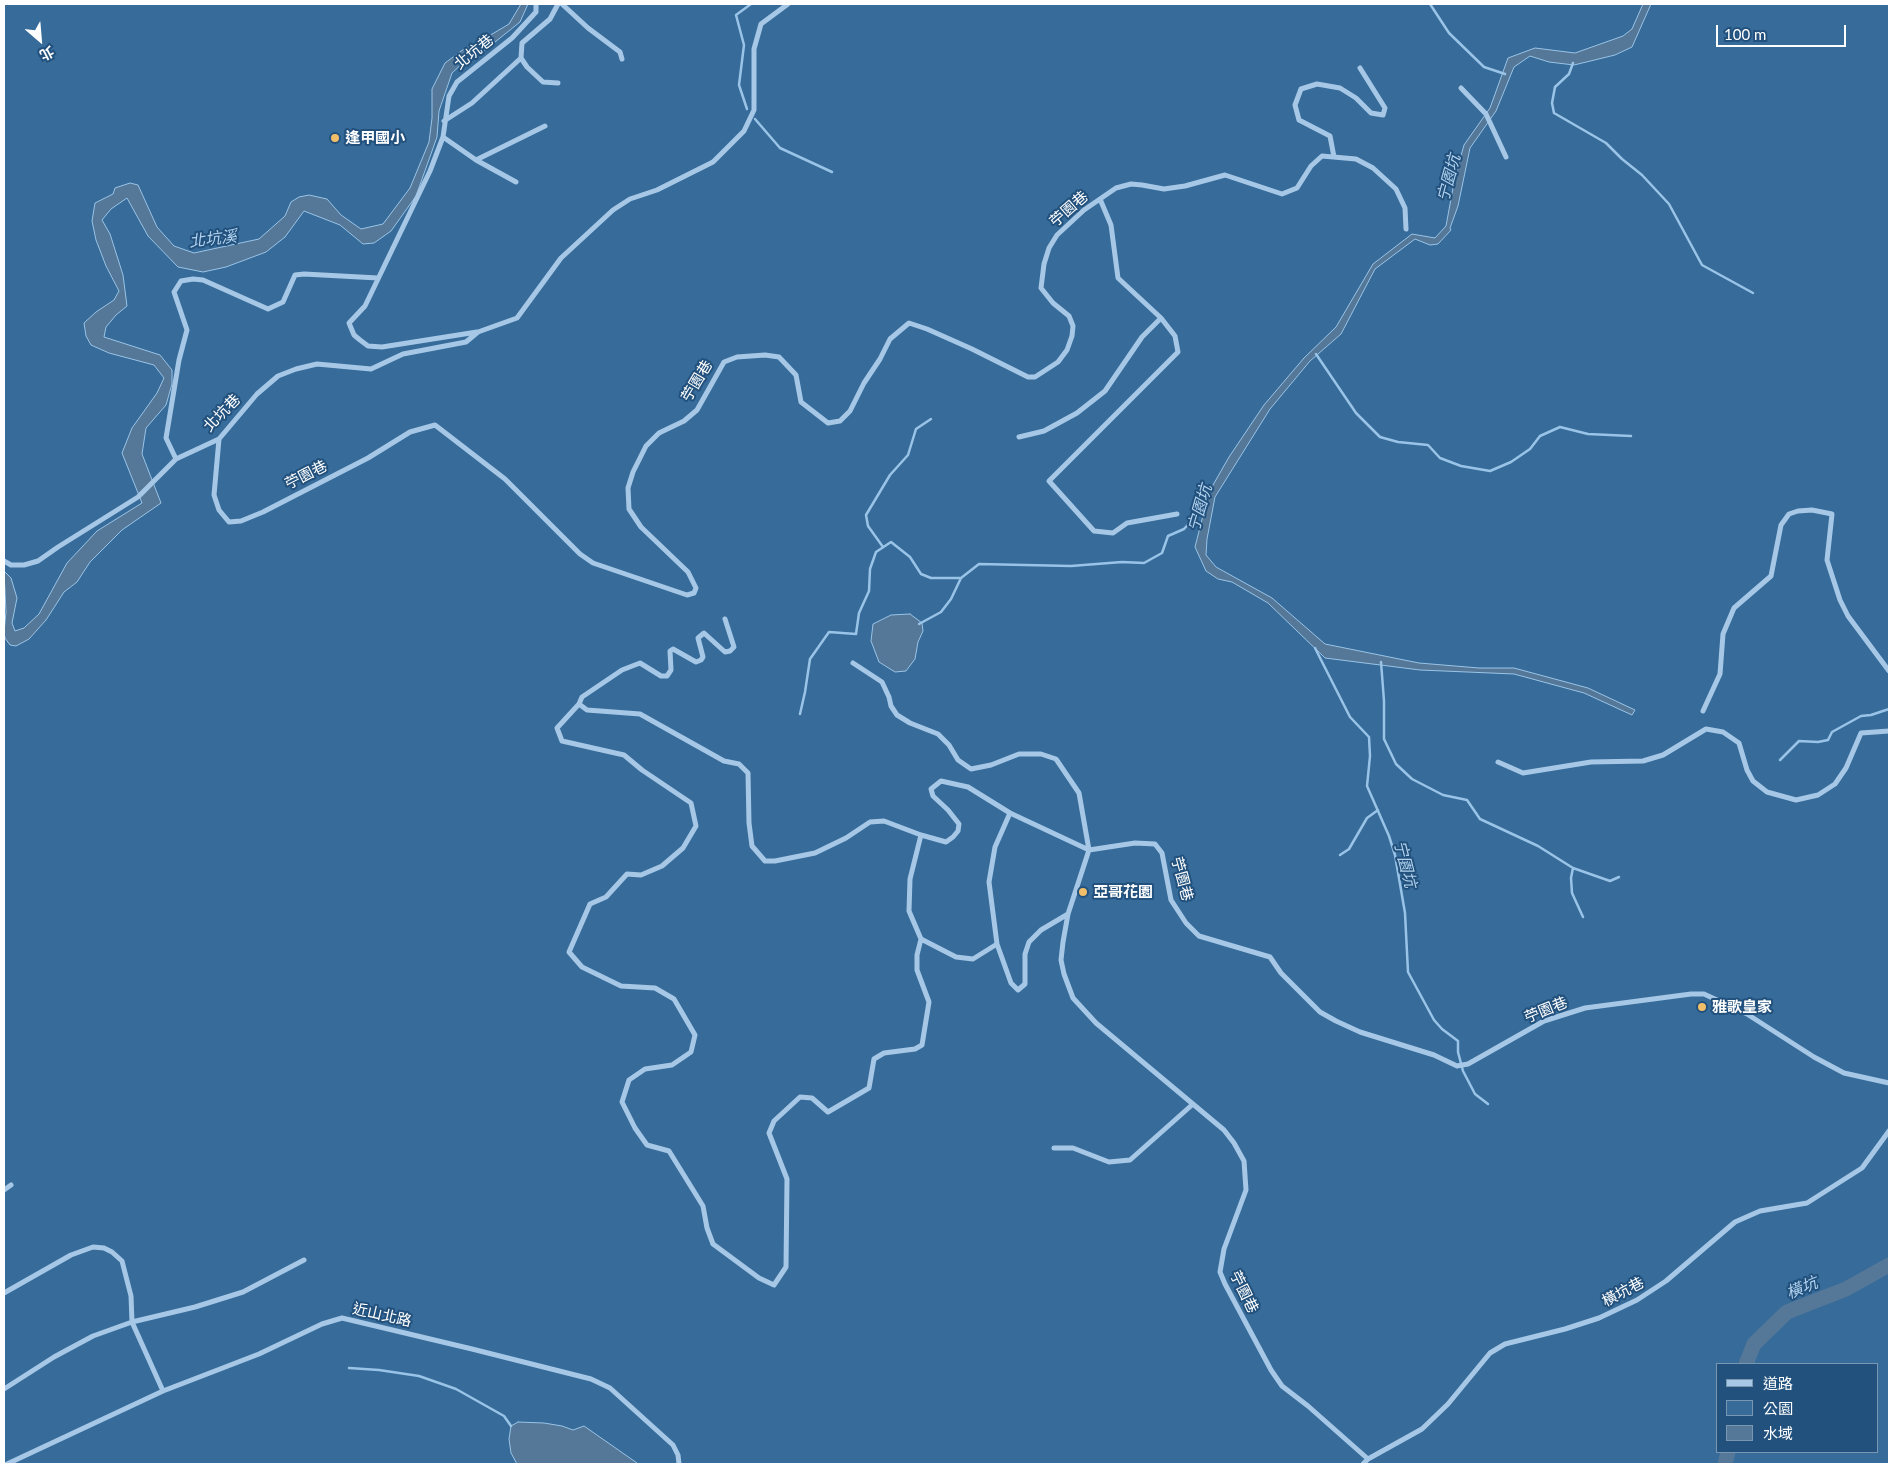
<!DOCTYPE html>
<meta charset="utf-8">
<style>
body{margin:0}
#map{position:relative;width:1893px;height:1468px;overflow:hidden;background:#22517d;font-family:Lato,"Noto Sans TC",sans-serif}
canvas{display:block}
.frame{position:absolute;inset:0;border:5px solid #fff;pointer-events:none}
.legend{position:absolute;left:1716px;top:1363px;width:162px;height:90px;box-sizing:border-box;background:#22517d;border:1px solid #7a97b1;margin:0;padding:6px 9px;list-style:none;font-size:15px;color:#fff}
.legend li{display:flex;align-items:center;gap:10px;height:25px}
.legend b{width:25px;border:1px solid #7a97b1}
.north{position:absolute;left:15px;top:15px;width:50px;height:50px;-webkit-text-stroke:4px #22517d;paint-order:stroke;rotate:153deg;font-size:14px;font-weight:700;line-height:20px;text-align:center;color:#fff}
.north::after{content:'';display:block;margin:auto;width:18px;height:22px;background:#fff;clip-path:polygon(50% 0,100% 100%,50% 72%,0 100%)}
.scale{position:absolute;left:1716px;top:25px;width:130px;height:22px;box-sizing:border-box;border:2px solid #fff;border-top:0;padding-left:6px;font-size:15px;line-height:18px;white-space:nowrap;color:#fff;-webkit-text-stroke:4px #22517d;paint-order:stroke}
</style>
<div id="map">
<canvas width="1893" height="1468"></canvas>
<div class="frame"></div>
<ul class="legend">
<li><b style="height:6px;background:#a6c8e6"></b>道路</li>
<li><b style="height:14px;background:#366b9a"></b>公園</li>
<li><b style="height:14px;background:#557898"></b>水域</li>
</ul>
<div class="north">北</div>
<div class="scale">100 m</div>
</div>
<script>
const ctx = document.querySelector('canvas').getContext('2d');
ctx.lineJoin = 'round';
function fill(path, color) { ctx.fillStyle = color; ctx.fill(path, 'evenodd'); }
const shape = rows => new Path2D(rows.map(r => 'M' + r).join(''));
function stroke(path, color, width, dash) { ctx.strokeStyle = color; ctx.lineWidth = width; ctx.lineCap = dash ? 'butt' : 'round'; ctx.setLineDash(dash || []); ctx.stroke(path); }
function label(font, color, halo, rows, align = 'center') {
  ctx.font = font + ' Lato,"Noto Sans TC",sans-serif'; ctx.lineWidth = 4; ctx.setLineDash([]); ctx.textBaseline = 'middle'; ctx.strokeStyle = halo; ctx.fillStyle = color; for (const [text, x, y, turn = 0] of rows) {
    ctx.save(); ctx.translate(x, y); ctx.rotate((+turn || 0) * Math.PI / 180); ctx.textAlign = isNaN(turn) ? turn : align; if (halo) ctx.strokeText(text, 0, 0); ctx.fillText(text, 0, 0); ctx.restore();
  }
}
const green = shape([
 [4,4,1889,4,1889,1464,4,1464],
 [1717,1364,1877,1364,1877,1452,1717,1452]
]);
const water = shape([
 [521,4,528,4,520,22,485,50,466,60,452,73,439,111,437,137,416,196,391,231,374,243,363,244,340,225,304,211,285,237,266,252,226,267,203,272,178,267,148,236,127,198,111,209,102,220,110,234,123,275,127,306,116,315,106,327,104,337,160,355,172,370,172,384,166,405,146,428,142,454,161,503,122,530,90,562,77,582,64,592,46,620,29,639,16,646,10,645,5,638,4,632,6,612,4,571,11,578,17,598,12,623,15,631,24,628,39,614,67,563,97,531,142,503,122,453,132,428,157,393,164,378,154,365,109,353,91,345,86,336,84,323,96,312,114,300,119,291,106,266,96,240,92,221,95,203,113,194,115,188,130,183,138,185,157,227,174,246,194,253,259,239,285,216,291,202,299,197,309,195,327,199,341,215,361,229,383,224,410,188,429,142,432,118,432,89,445,63,464,49,477,43,509,24,521,4],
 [1643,4,1651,4,1632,47,1615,55,1574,65,1549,62,1530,56,1514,67,1496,111,1470,148,1458,206,1450,228,1451,230,1438,244,1430,245,1415,239,1375,269,1341,334,1310,361,1270,409,1215,497,1207,539,1206,555,1216,567,1272,598,1325,644,1419,663,1479,668,1514,668,1588,688,1635,710,1632,715,1584,693,1514,674,1420,670,1325,658,1268,603,1232,582,1218,579,1206,571,1195,547,1209,492,1229,457,1264,405,1304,358,1336,327,1373,264,1412,234,1435,238,1446,226,1455,177,1464,145,1490,108,1508,58,1535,48,1575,53,1623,36,1632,29,1643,4],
 [910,614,922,623,923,631,918,642,915,659,906,671,895,672,879,662,871,641,873,624,891,615,910,614],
 [518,1422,544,1423,562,1426,573,1430,584,1426,637,1463,636,1464,517,1464,511,1453,509,1439,511,1426,518,1422]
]);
const stream = shape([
 [1430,4,1449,33,1484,67,1505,74],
 [1573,63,1569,74,1555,87,1552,103,1554,113,1606,143,1622,159,1642,175,1669,204,1702,265,1753,293],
 [747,109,739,85,744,45,736,15,751,4],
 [755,119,780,148,832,172],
 [1316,354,1356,413,1380,437,1398,442,1428,445,1440,458,1461,466,1490,471,1511,462,1530,449,1540,436,1560,427,1588,434,1631,436],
 [883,547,868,526,866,515,890,475,908,455,916,429,931,419],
 [919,624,941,612,951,599,961,578],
 [1315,648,1350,717,1369,737,1370,756,1367,786,1389,836,1395,855,1405,913,1408,972,1434,1020,1442,1029,1458,1041,1458,1052,1463,1071,1475,1094,1488,1104],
 [1381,662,1384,701,1384,739,1396,764,1412,779,1443,795,1467,800,1480,819,1538,846,1573,868,1610,881,1619,877],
 [800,714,805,692,810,659,829,632,856,634,859,613,869,591,870,569,876,552,891,542,910,557,921,574,931,578,961,578,979,564,1071,566,1122,562,1144,563,1162,553,1168,536,1184,529,1208,503],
 [1780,760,1799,741,1818,742,1828,740,1832,732,1861,716,1871,715,1889,709],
 [1340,855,1349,849,1367,818,1378,810],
 [1573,868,1571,878,1572,893,1583,917],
 [349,1368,379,1370,419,1376,456,1389,504,1416,511,1426]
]);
const river = shape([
 [1746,1364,1754,1344,1787,1312,1846,1289,1889,1265],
 [1725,1464,1728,1452]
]);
const minor = shape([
 [558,4,550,19,522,43,521,58,527,67,543,82,558,83],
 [562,4,588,28,620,52,622,59],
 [1461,88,1486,114,1506,157],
 [444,121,472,103,521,58],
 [443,137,476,160,545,126],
 [1334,157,1330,136,1299,120,1295,105,1301,89,1317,84,1340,88,1356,98,1371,113,1383,115,1385,108,1360,68],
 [476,160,516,182],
 [1100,199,1111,225,1118,278,1161,318,1175,336,1178,352,1049,481,1094,531,1113,533,1127,523,1177,514],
 [477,332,382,347,368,346,360,340,354,335,349,323,365,306,430,171,443,137,449,96,457,82,512,38,536,12,536,4],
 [1019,437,1044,431,1077,413,1105,391,1142,337,1161,318],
 [219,439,214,495,219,510,229,522,241,521,263,512,368,458,410,432,435,425,505,479,580,554,593,563,687,595,694,593,696,588,688,572,641,527,629,509,628,488,633,472,646,446,659,433,684,421,697,410,724,362,737,357,765,355,779,357,796,375,801,402,828,423,840,421,850,411,864,383,880,359,890,339,909,323,927,329,972,349,1028,377,1035,377,1058,362,1067,350,1072,336,1073,326,1069,316,1053,303,1041,288,1044,264,1049,248,1057,235,1084,210,1116,188,1131,184,1142,185,1164,189,1185,186,1225,175,1282,194,1297,188,1311,166,1322,156,1356,159,1373,168,1396,189,1405,208,1406,229],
 [176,459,166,438,179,360,187,330,174,292,181,281,193,279,203,280,268,309,283,302,295,275,304,274,378,278],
 [4,561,11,565,24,565,38,561,58,547,138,497,176,459,219,439,257,394,278,376,296,369,317,364,371,369,403,354,466,342,478,332,517,318,561,258,613,210,630,199,657,190,713,162,744,131,754,110,754,49,761,24,788,4],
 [725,619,734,647,730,651,725,652,704,633,698,638,703,657,701,660,696,662,673,649,670,651,671,670,667,676,661,676,640,663,622,670,582,697,579,704,557,728,562,741,624,755,642,770,691,803,696,826,683,848,662,866,641,875,627,874,606,897,590,904,569,952,582,967,621,986,655,988,674,999,695,1035,691,1052,672,1065,645,1069,629,1080,622,1102,635,1128,647,1145,669,1151,703,1206,707,1228,713,1244,759,1278,774,1285,786,1267,787,1179,769,1133,774,1121,800,1097,812,1098,828,1112,869,1088,874,1059,884,1053,915,1049,922,1045,929,1002,917,970,917,955,921,939],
 [853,663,882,682,889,697,891,706,897,715,910,723,938,734,949,745,958,760,971,769,991,765,1019,754,1041,754,1056,759,1079,793,1089,850],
 [579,704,587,710,640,714,724,761,739,764,748,773,749,823,752,846,765,861,775,861,815,853,846,838,870,822,884,821,921,835,910,879,909,911,921,939,956,957,973,959,997,944,1011,983,1018,990,1025,984,1025,954,1029,942,1041,930,1068,914],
 [1703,711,1720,674,1723,634,1734,608,1771,576,1781,525,1789,514,1798,511,1812,510,1832,514,1827,560,1840,600,1848,616,1889,671],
 [1498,762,1523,773,1591,762,1643,761,1663,755,1706,729,1723,732,1739,743,1747,770,1753,781,1767,792,1796,800,1818,795,1835,784,1846,768,1861,733,1889,731],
 [921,835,946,842,953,837,958,831,959,824,948,810,933,796,931,789,941,781,968,787,1010,813,1089,850],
 [997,944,989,882,995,847,1010,813],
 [1054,1148,1073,1148,1109,1162,1130,1160,1193,1104],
 [4,1190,11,1185],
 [4,1293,71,1255,93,1247,104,1248,112,1252,122,1261,131,1296,132,1322,163,1391],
 [4,1389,54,1357,93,1336,132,1322,195,1307,243,1292,304,1260],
 [1368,1459,1308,1406,1282,1386,1271,1370,1225,1284,1220,1272,1224,1249,1246,1190,1244,1161,1234,1143,1224,1130,1096,1023,1073,998,1064,974,1061,960,1063,942,1068,914,1089,850,1135,843,1155,844,1162,853,1171,900,1186,923,1199,936,1270,957,1281,973,1320,1012,1336,1021,1360,1032,1434,1055,1457,1066,1468,1064,1544,1021,1585,1008,1691,994,1704,994,1747,1014,1814,1057,1844,1073,1889,1083],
 [7,1464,163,1391,259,1354,322,1324,342,1318,472,1349,591,1379,610,1388,673,1445,678,1455,679,1464],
 [1363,1464,1368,1459,1422,1429,1448,1404,1490,1353,1505,1344,1565,1329,1599,1318,1637,1300,1666,1281,1735,1222,1760,1211,1807,1203,1862,1168,1889,1131]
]);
const markers = [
 [335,138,5,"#f1bf69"],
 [1083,892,5,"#f1bf69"],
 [1702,1007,5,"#f1bf69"]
];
const streetNames = [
 ["北坑巷",474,52,-39],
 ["苧園巷",1069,209,-41],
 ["苧園巷",697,381,-59],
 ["北坑巷",222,413,-46],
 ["苧園巷",306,475,-27],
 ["苧園巷",1182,879,75],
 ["苧園巷",1546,1010,-22],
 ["苧園巷",1244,1292,64],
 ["橫坑巷",1623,1292,-28],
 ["近山北路",382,1315,13]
];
const poiNames = [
 ["逢甲國小",345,138],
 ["亞哥花園",1093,892],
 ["雅歌皇家",1712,1007]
];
const waterNames = [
 ["宁園坑",1449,178,-75],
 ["北坑溪",213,239,-7],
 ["宁園坑",1200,508,-74],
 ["宁園坑",1405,864,76],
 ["橫坑",1802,1288,-22]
];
fill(green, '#366b9a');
fill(water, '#557898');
stroke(water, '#9ac4e7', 1);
stroke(stream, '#9ac4e7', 2.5);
stroke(river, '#557898', 15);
stroke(minor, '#a6c8e6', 5);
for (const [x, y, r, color] of markers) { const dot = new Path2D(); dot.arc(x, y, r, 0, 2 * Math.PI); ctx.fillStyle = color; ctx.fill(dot); stroke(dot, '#22517d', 2); }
label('15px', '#fff', '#22517d', streetNames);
label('bold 15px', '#fff', '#22517d', poiNames, 'left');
label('italic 16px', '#b1d2ee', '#22517d', waterNames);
</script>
